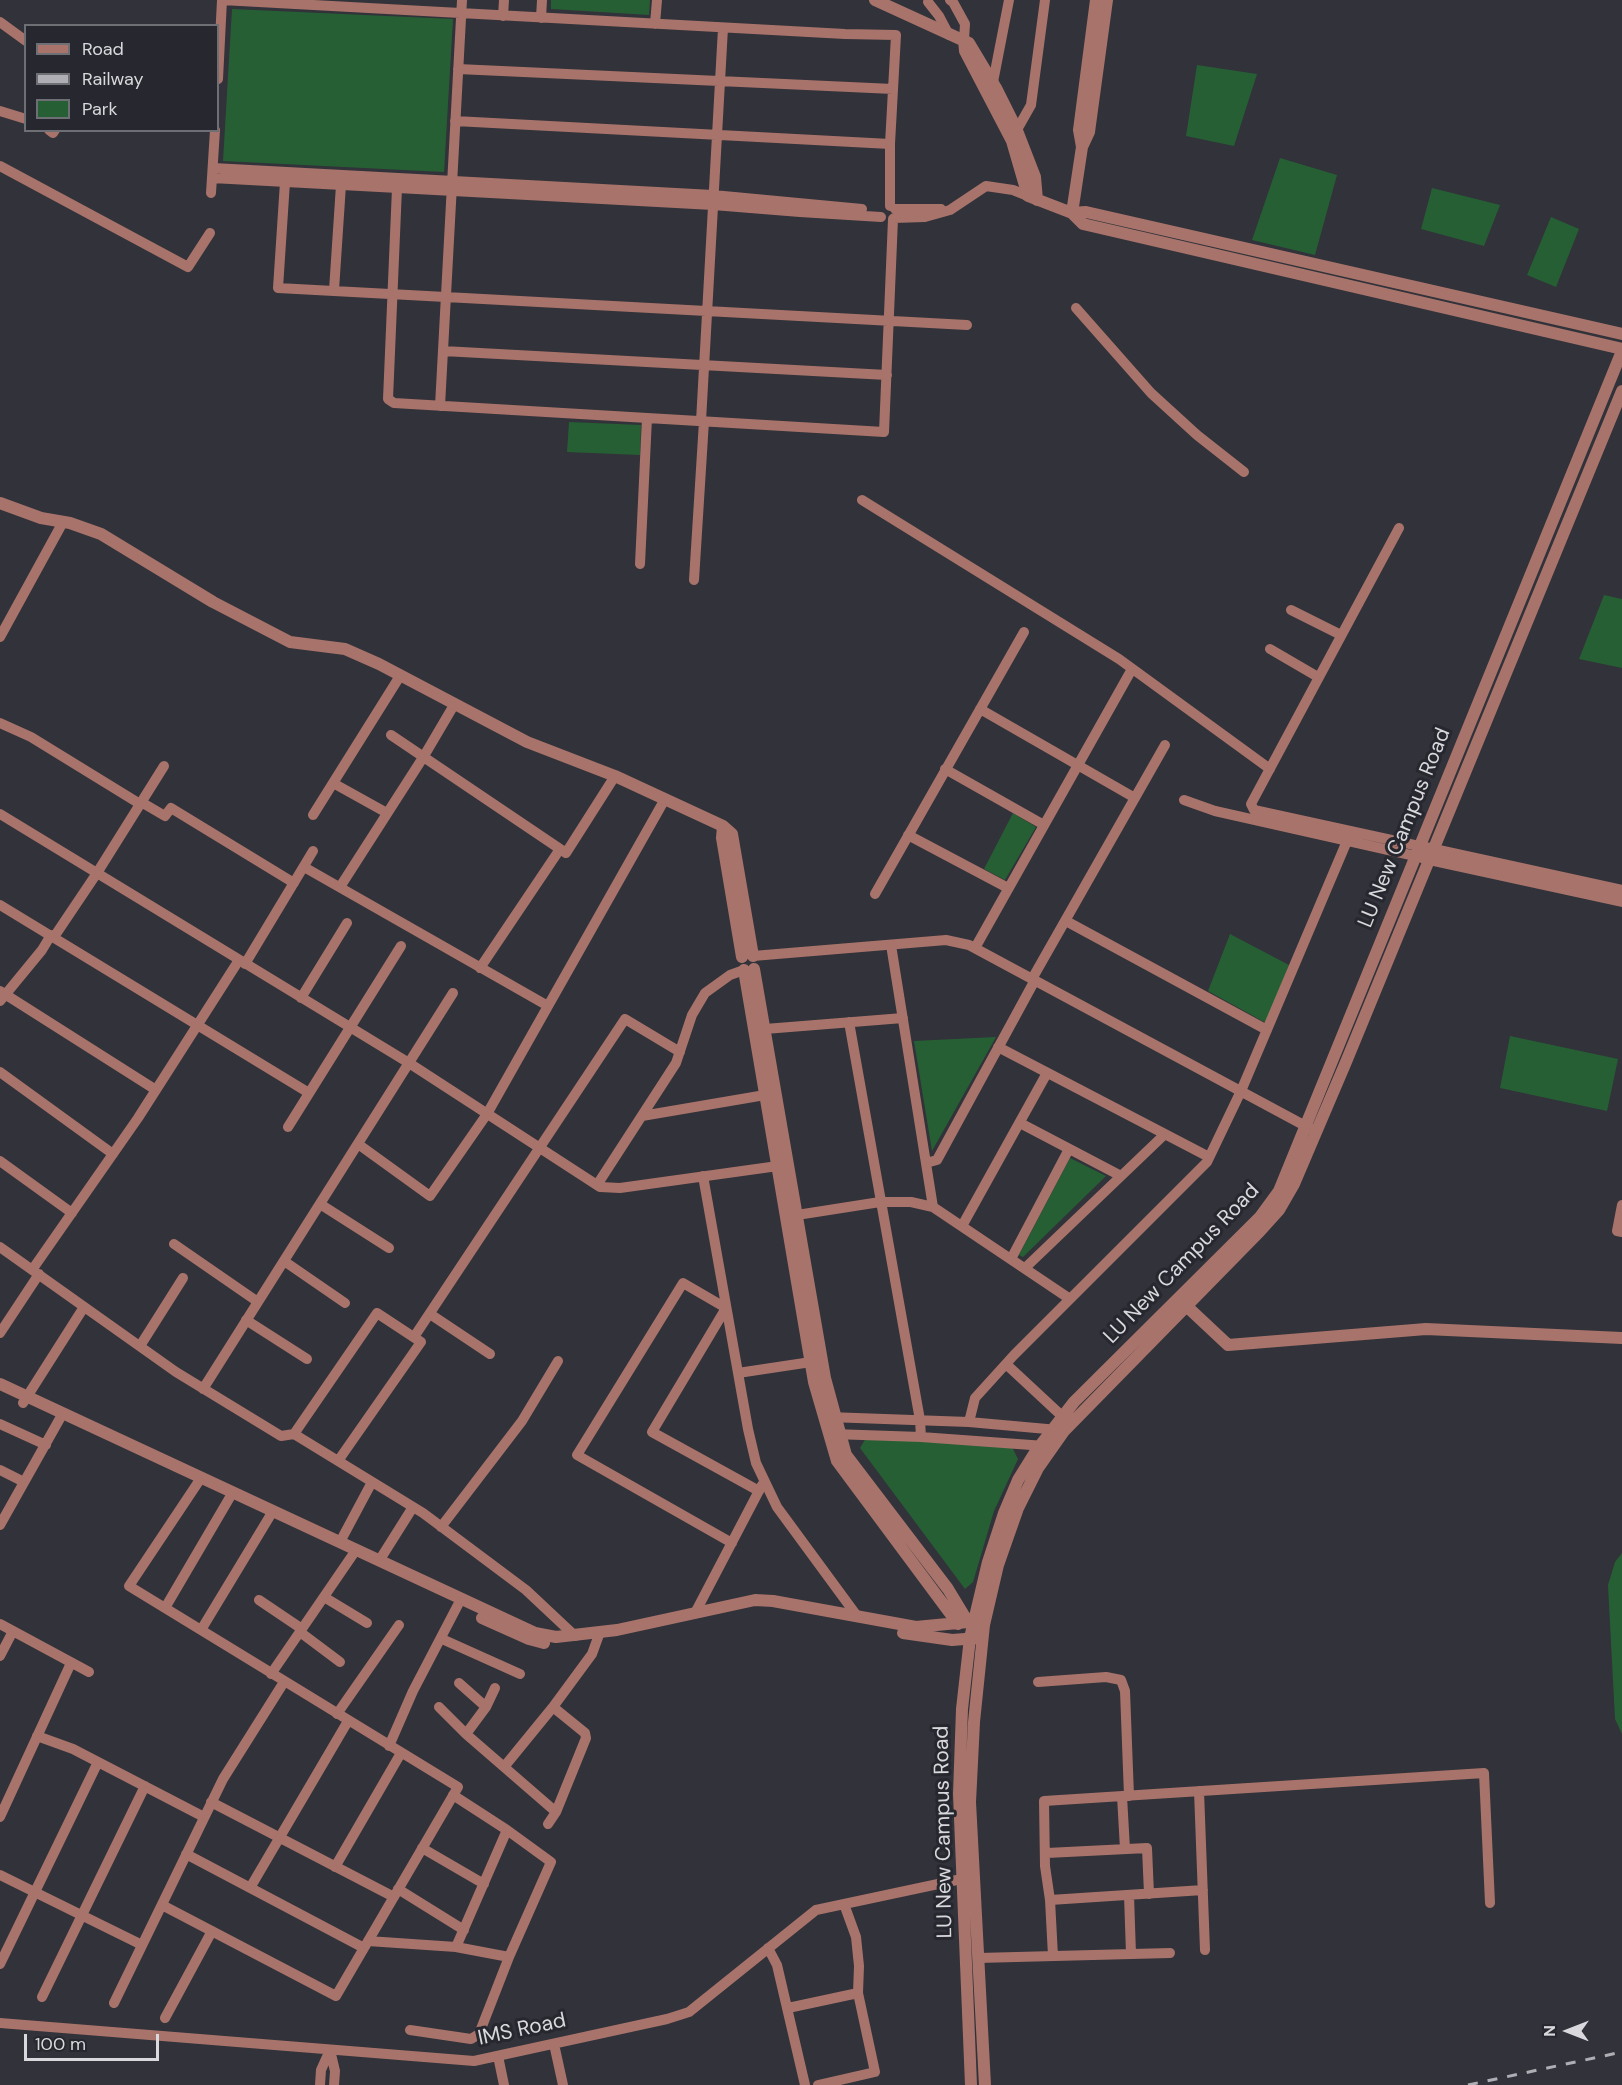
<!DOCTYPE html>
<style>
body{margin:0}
#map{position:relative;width:1622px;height:2085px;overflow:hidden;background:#31323a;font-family:"DM Sans",sans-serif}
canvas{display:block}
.legend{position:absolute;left:24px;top:24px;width:195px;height:108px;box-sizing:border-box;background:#27282f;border:2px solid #6e6e75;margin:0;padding:8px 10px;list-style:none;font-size:18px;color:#d8d8dd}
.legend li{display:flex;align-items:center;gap:12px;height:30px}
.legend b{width:30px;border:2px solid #6e6e75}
.north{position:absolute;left:1538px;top:2001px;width:60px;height:60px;-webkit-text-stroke:4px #27282f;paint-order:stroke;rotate:270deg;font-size:16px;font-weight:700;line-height:24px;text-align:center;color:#d8d8dd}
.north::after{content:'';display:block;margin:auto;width:21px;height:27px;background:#d8d8dd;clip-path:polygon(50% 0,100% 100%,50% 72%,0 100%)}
.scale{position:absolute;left:24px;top:2034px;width:135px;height:27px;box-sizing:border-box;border:3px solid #d8d8dd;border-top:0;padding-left:8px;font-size:18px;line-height:21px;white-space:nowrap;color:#d8d8dd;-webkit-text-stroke:4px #27282f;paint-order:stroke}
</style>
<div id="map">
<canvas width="1622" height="2085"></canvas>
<ul class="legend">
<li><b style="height:8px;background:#a8736a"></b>Road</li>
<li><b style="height:8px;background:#aeaeb4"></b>Railway</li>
<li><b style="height:16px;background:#275f34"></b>Park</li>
</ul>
<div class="north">N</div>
<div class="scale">100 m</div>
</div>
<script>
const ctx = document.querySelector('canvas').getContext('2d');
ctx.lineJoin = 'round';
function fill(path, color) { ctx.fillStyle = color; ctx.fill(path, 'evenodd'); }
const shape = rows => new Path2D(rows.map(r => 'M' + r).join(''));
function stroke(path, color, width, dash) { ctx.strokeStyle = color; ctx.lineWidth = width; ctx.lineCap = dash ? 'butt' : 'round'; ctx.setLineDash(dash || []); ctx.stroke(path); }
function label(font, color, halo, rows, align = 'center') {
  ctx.font = font + ' "DM Sans",sans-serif'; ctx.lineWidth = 6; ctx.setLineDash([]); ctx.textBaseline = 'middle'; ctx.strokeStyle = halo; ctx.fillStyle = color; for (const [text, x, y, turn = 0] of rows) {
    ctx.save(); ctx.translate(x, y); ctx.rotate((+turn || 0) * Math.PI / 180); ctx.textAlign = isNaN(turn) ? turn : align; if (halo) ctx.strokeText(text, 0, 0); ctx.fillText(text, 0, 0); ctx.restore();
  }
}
const green = shape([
 [551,0,650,0,649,15,551,9],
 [232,9,453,19,444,172,223,161],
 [1197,65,1257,74,1234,146,1186,136],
 [1280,158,1337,175,1315,255,1252,240],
 [1432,188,1500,205,1484,246,1421,229],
 [1551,217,1579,229,1556,287,1527,275],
 [569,422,641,425,640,455,567,452],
 [1604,595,1622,599,1622,668,1579,659],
 [1013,813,1036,827,1005,880,984,869],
 [1230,934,1289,965,1266,1023,1208,991],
 [1510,1036,1618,1059,1607,1111,1500,1088],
 [996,1037,932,1151,914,1041],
 [1070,1158,1106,1176,1023,1257,1019,1255],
 [866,1438,1012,1447,1018,1459,994,1511,973,1582,965,1589,860,1448],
 [1622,1553,1622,1734,1615,1719,1608,1585,1615,1562]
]);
const minor = shape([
 [222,0,845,34,896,35,890,144,890,206],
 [950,0,953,2,965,24,964,40],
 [928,2,939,16,949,35],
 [503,16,504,0],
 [541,18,542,0],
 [0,22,26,41],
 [655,24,657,0],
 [458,69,893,89],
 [218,79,222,0],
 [993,82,1009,0],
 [0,111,26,119],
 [455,121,890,144],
 [49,130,53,133,55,130],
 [1014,135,1031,105,1045,0],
 [0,166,188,267,210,233],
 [213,168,713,195,862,209],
 [212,178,713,205,800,212,881,217],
 [285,182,278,288,967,325],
 [397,188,388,399,394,403,884,432,893,219],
 [211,193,215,130],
 [895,209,941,209],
 [894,218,925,217,950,210,986,186,1013,190,1028,196],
 [334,290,341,185],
 [1076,308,1151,393,1197,435,1244,472],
 [443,351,887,375],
 [440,406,462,0],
 [701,421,723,28],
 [862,500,1119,659,1270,769],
 [1399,528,1251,804,1254,810,1419,846],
 [640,564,647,418],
 [694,580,704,421],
 [1291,610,1341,635],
 [0,637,63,522],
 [1270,649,1318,677],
 [980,709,1135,798],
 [0,723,31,737,140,804],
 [391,735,566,853,615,776],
 [945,769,1044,825],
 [333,783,387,813],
 [1184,800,1215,811,1415,856],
 [141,802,165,816,171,808,294,883],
 [0,814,409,1063,600,1187,620,1188,785,1165],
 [313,815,400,676],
 [908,835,1008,888],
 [304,867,548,1006],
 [340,887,424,756,454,705],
 [875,894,1024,632],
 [0,905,309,1093],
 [1066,921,1267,1030],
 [54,937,97,873,164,766],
 [891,945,933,1207],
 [975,948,1132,669],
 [753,956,946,940,969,945,1311,1129],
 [245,964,313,851],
 [480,968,560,849],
 [1032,979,1165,745],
 [0,991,156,1090],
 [301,998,347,923],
 [0,1001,42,950,51,935],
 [849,1022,920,1420,921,1437],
 [765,1029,903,1018],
 [998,1047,1209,1157],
 [0,1072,113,1154],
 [642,1116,765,1095],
 [1020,1123,1121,1176],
 [288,1127,401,946],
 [358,1144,430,1196,487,1114,665,799],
 [0,1161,72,1213],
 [926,1163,937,1160,1035,980],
 [703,1176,748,1429,756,1463,777,1507,857,1616],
 [597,1185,676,1063,692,1015,705,993,730,975,744,970],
 [320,1204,389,1248],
 [1622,1205,1617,1231,1622,1232],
 [797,1215,880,1202,911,1202,933,1207,1070,1299],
 [962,1226,1047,1073],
 [174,1244,258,1302],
 [0,1247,176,1372,281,1436,294,1434,423,1513,526,1590,575,1636],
 [1011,1259,1069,1149],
 [284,1261,345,1303],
 [1025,1268,1165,1134],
 [32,1270,138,1118,239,960],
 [430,1314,490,1354],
 [246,1320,307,1359],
 [0,1333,39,1274],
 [414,1337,625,1019,680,1052],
 [140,1346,183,1278],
 [1006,1364,1063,1417],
 [738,1373,811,1362],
 [203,1389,453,993],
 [23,1403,84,1307],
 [828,1417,969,1422,1058,1430],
 [969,1422,975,1398,1014,1355,1207,1162,1241,1091,1347,841],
 [0,1424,46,1445],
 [294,1434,377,1313,421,1342,338,1461],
 [833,1434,921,1437,1045,1446],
 [0,1470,24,1482],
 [0,1525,63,1413],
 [441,1527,522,1421,558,1361],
 [340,1542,372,1482],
 [732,1543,577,1455,683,1283,726,1308,652,1432,759,1491],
 [379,1561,413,1507],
 [324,1597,367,1623],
 [259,1600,302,1629],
 [165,1608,233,1492],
 [695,1613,762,1485],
 [0,1624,89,1672],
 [201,1630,273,1511],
 [300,1632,340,1662],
 [442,1639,520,1674],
 [0,1656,13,1631],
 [271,1674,356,1550],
 [1038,1682,1106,1677,1121,1680,1125,1691,1129,1796],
 [459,1683,486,1707],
 [439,1707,466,1734,556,1812],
 [337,1714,399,1625],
 [466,1734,486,1707,495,1688],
 [37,1736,73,1749,204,1817],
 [389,1746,413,1691,461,1599],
 [504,1767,553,1707,592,1654,600,1632],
 [1199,1791,1205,1950],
 [453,1795,507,1830,456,1947],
 [1122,1796,1125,1849],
 [211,1802,394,1897],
 [0,1817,71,1663],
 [548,1824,556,1812,586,1738,585,1733,553,1707],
 [422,1848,484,1884],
 [1047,1853,1147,1848,1149,1894],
 [186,1854,364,1948],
 [335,1867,401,1753],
 [0,1875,142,1945],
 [250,1888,348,1721],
 [398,1889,464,1930],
 [1129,1895,1131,1954],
 [1050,1900,1203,1890],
 [844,1904,856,1937,859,1966,858,1993],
 [162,1905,336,1996,458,1787,129,1586,201,1478],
 [368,1941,456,1947,509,1957],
 [768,1948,777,1965,805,2085],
 [1053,1956,1050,1900,1045,1866,1044,1801,1484,1773,1490,1903],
 [978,1958,1170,1953],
 [0,1964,98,1762],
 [42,1997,145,1786],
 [114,2003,223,1779,284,1682],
 [788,2008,858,1993,875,2072,818,2085],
 [165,2018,212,1931],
 [0,2023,474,2061,667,2019,689,2012,816,1910,971,1877],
 [410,2030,471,2039,479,2034,509,1957,551,1862,507,1830],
 [554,2044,563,2085],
 [330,2050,335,2071,334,2085],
 [498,2056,504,2085],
 [320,2085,321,2070,330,2050]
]);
const tertiary = shape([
 [875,0,969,43,996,88,1016,128,1035,177,1037,200],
 [964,40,965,51,1012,141,1028,196,1072,213,1083,224,1622,349],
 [1082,147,1079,130,1096,0],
 [1072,213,1086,212,1622,334],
 [1072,213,1082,147,1089,132,1107,0],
 [0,503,41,518,70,523,101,534,213,602,290,642,345,649,379,664,527,742,615,776,723,826,732,834,753,956],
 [723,826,722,838,742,957],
 [1426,848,1622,891],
 [1424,858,1622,901],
 [754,969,825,1378,846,1455,948,1589,968,1622],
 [744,970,814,1382,837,1461,958,1624],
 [1180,1300,1228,1345,1426,1329,1622,1338],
 [0,1384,535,1633,556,1637,617,1630,755,1600,773,1601,916,1627,968,1622,981,1624],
 [482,1618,529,1639,544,1643],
 [903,1633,952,1640,978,1638],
 [971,2085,959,1794,962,1709,970,1638,988,1562,1004,1513,1018,1480,1036,1451,1074,1402,1260,1217,1279,1191,1622,351],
 [985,2085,970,1802,974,1722,984,1625,998,1565,1018,1508,1038,1468,1064,1431,1260,1231,1279,1210,1294,1184,1346,1062,1622,391]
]);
const rail = shape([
 [1468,2085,1622,2052]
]);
const streetNames = [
 ["LU New Campus Road",1405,828,-68],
 ["LU New Campus Road",1182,1264,-46],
 ["LU New Campus Road",944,1832,-91],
 ["IMS Road",522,2030,-12]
];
fill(green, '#275f34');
stroke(minor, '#a8736a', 10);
stroke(tertiary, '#a8736a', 12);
stroke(rail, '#aeaeb4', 3, [10, 10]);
label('21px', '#d8d8dd', '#27282f', streetNames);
</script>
